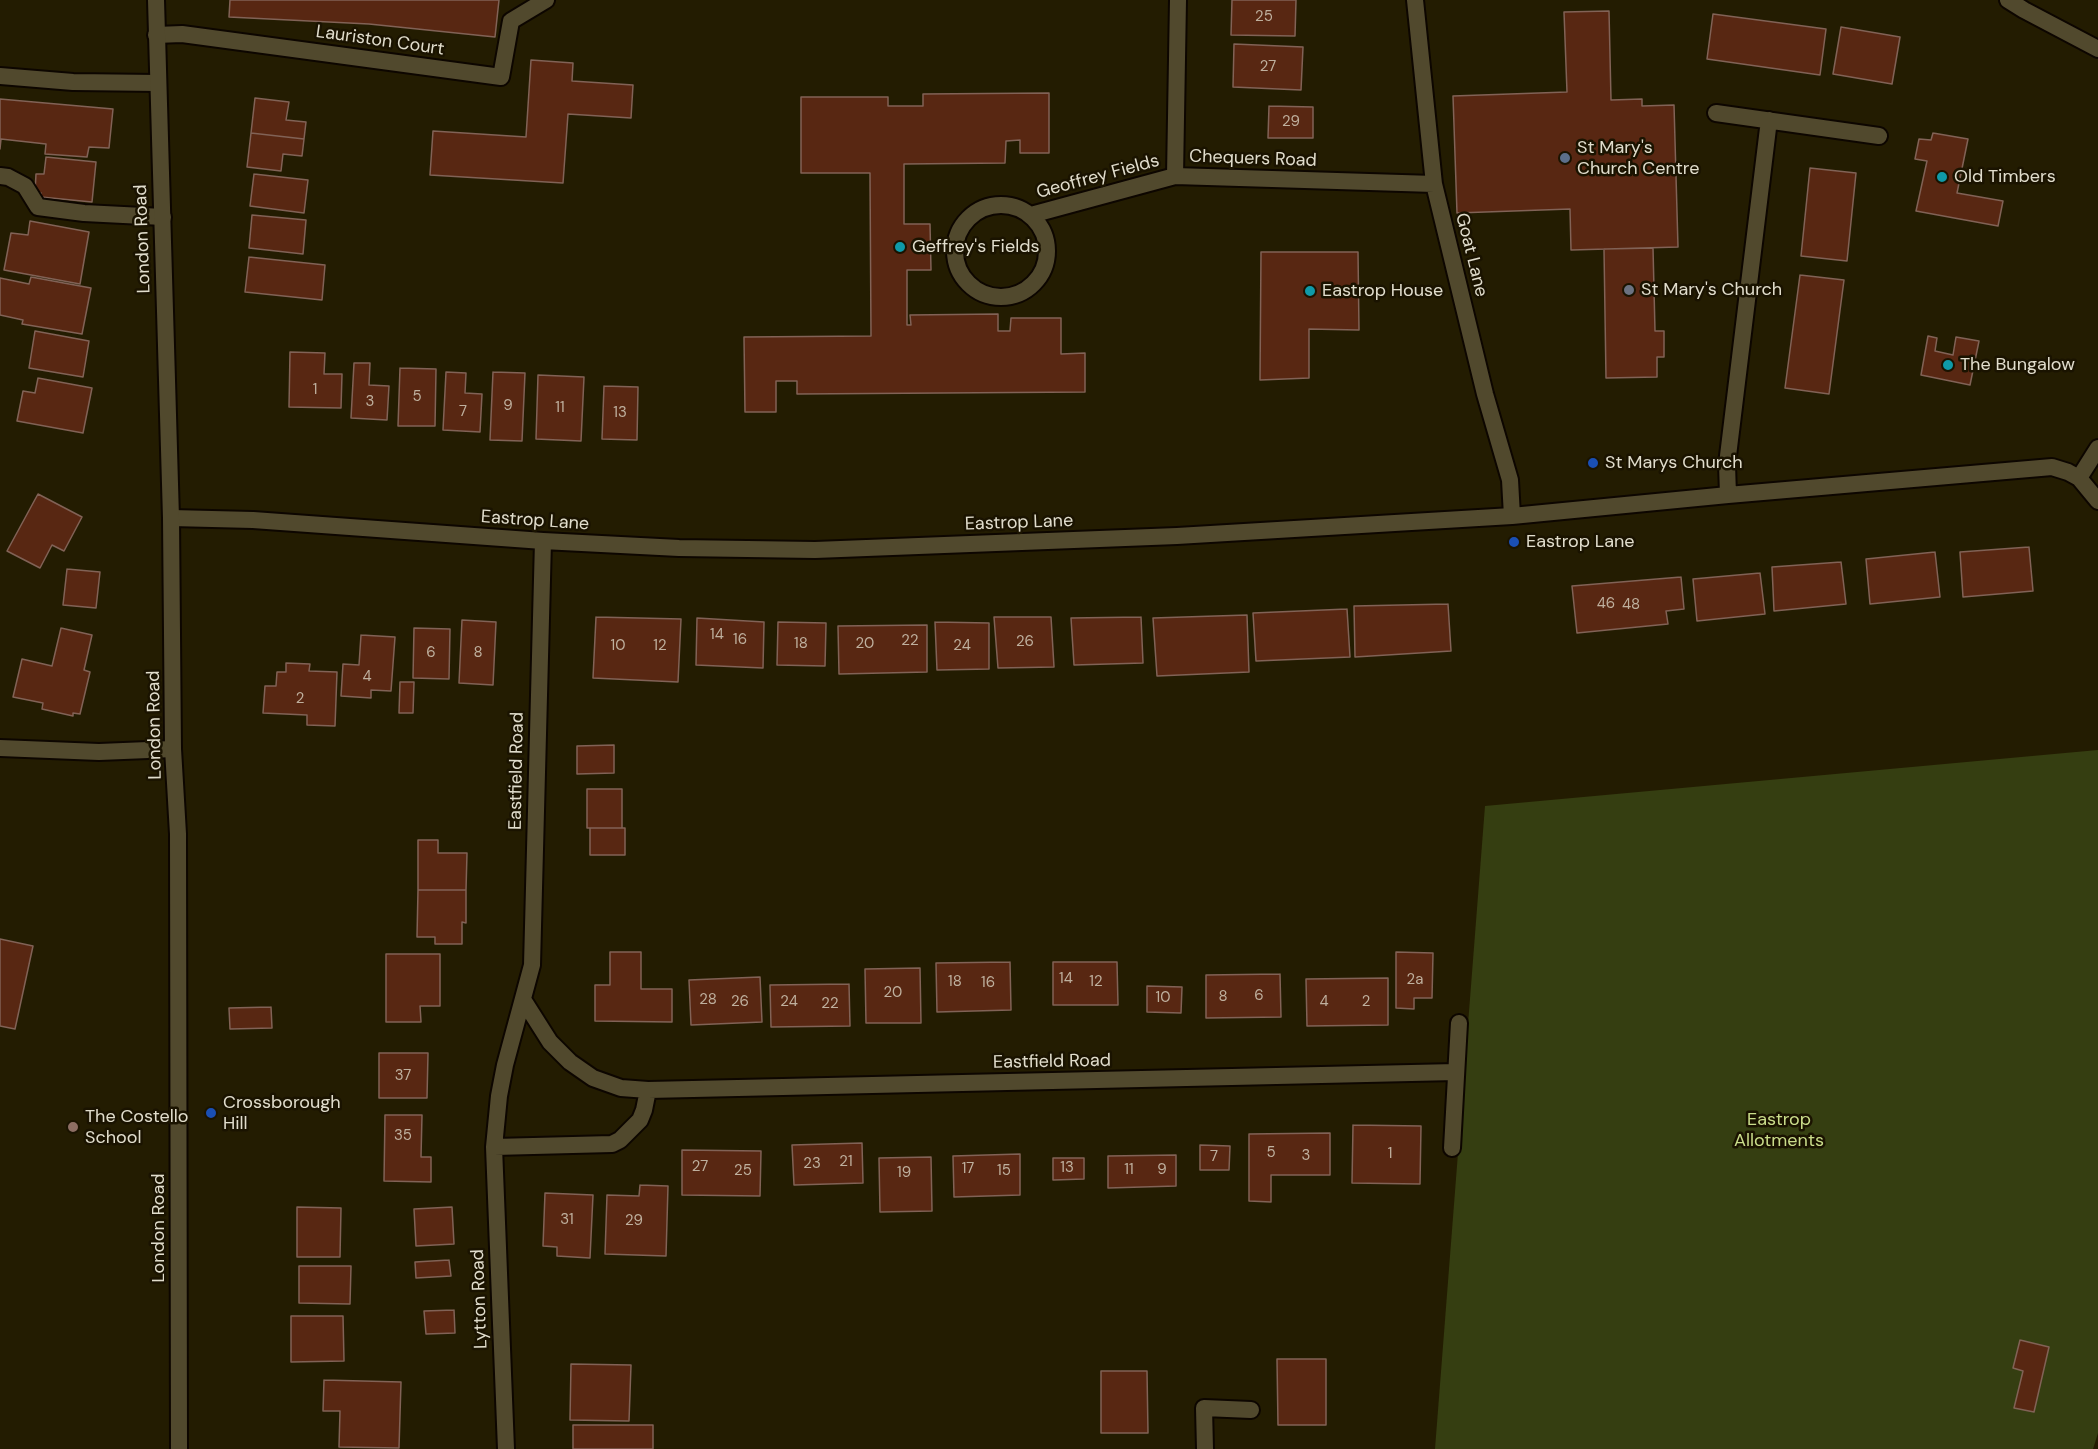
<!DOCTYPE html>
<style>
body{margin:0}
canvas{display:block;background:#231c01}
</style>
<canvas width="2098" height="1449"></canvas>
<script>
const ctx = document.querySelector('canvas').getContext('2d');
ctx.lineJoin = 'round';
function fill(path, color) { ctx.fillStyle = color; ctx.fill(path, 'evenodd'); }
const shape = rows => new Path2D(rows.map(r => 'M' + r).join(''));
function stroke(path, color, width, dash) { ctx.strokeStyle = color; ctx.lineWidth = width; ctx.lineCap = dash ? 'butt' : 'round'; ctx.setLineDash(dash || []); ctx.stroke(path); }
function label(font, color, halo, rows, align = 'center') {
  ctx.font = font + ' "DM Sans",sans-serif'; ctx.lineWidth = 5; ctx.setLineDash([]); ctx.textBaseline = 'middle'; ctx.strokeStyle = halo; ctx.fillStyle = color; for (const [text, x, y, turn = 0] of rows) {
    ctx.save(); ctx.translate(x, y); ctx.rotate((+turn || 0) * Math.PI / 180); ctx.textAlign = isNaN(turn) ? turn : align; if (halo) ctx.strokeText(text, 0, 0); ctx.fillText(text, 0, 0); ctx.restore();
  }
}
const green = shape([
 [2098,750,2098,1433,2093,1449,1435,1449,1485,806]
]);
const building = shape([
 [230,0,499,0,495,37,369,24,229,17,230,0],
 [1232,0,1296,0,1295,36,1231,35,1232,0],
 [1609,11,1611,100,1642,99,1642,106,1674,105,1678,247,1571,250,1570,209,1457,213,1453,96,1567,92,1564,12,1609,11],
 [1713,14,1826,29,1820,75,1707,59,1713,14],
 [1841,27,1900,37,1892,84,1833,74,1841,27],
 [1234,44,1303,47,1301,90,1233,87,1234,44],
 [531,60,573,63,572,81,633,85,631,118,568,114,563,183,430,175,433,131,526,137,531,60],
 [1049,93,1049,153,1020,153,1020,140,1006,141,1005,163,904,164,904,224,930,224,931,270,907,270,907,325,911,325,910,315,998,314,998,331,1010,331,1011,318,1061,318,1061,354,1085,353,1085,392,797,394,797,381,776,381,776,412,745,412,744,337,871,336,870,173,801,173,801,97,888,97,888,106,923,106,923,94,1049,93],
 [255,98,289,102,286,120,306,122,304,139,251,133,255,98],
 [0,99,113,109,109,148,89,147,87,157,45,154,46,144,1,139,0,149,0,99],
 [1269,106,1313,107,1313,138,1268,138,1269,106],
 [251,133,304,139,302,156,283,154,281,171,247,167,251,133],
 [1933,133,1968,139,1957,193,2003,201,1998,226,1916,211,1927,161,1915,159,1919,139,1931,140,1933,133],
 [46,157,96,162,92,202,41,197,41,193,35,192,36,174,44,174,46,157],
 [1810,168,1856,173,1847,261,1801,256,1810,168],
 [254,174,308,180,304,213,250,206,254,174],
 [252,215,306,220,303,254,249,248,252,215],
 [30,221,89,232,80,284,4,270,11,233,28,235,30,221],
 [1653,248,1655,331,1664,331,1664,357,1657,357,1657,377,1606,378,1604,249,1653,248],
 [1261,252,1358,252,1359,330,1309,329,1309,378,1260,380,1261,252],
 [249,257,325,265,322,300,245,292,249,257],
 [1800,275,1844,280,1829,394,1785,388,1800,275],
 [31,277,91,288,82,334,22,324,23,320,0,315,0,278,29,284,31,277],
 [35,331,89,341,83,377,29,368,35,331],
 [1928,336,1937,338,1935,351,1953,355,1956,337,1979,341,1970,385,1921,375,1928,336],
 [290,352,325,353,324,374,342,374,341,408,289,407,290,352],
 [354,363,370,363,369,385,389,386,387,420,351,418,354,363],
 [400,368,436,369,435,426,398,426,400,368],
 [446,372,466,373,465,393,482,394,480,432,443,430,446,372],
 [493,372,525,373,522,441,490,440,493,372],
 [538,375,584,377,581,441,536,439,538,375],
 [38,378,92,388,83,433,17,421,23,391,35,393,38,378],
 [604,386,638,387,637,440,602,439,604,386],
 [38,494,82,517,64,551,52,545,40,568,7,551,38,494],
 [2029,547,2033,591,1963,597,1960,552,2029,547],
 [1935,552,1940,597,1870,604,1866,559,1935,552],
 [1841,562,1846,604,1774,611,1772,567,1841,562],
 [67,569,100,572,96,608,63,605,67,569],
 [1760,573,1765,614,1697,621,1693,579,1760,573],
 [1681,577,1684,609,1666,611,1668,624,1577,633,1572,586,1681,577],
 [1448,604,1451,651,1355,657,1354,606,1448,604],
 [1347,609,1350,657,1256,661,1253,613,1347,609],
 [1247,615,1249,672,1157,676,1153,618,1247,615],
 [596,617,681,619,678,682,593,678,596,617],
 [994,617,1051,617,1054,667,998,668,994,617],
 [1141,617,1143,663,1074,665,1071,618,1141,617],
 [697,618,764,622,763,668,696,665,697,618],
 [462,620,496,622,493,685,459,683,462,620],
 [778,622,826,623,825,666,777,665,778,622],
 [935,622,989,623,989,669,937,670,935,622],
 [927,625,927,672,839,674,838,626,927,625],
 [61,628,92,635,84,670,90,672,80,714,73,713,73,716,42,709,43,703,13,697,22,659,52,666,61,628],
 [414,628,450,629,449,679,413,678,414,628],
 [361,635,395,637,391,691,371,690,371,698,341,696,343,664,359,665,361,635],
 [286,663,310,664,309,671,337,672,335,726,307,725,307,715,263,713,265,686,276,686,277,672,286,672,286,663],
 [400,682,414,682,413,713,399,713,400,682],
 [614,745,614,773,577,774,577,746,614,745],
 [587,789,622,789,622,828,587,828,587,789],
 [590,828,625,828,625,855,590,855,590,828],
 [418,840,438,840,438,853,467,853,466,890,418,890,418,840],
 [418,890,466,890,466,923,462,922,462,944,435,944,435,937,417,937,418,890],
 [0,939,33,946,15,1029,0,1026,0,939],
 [610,952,641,952,641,989,672,989,672,1022,595,1021,595,985,610,985,610,952],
 [1396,952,1433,953,1432,998,1414,998,1414,1009,1396,1008,1396,952],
 [386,954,440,954,440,1006,420,1006,421,1022,386,1022,386,954],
 [1010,962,1011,1010,937,1012,936,963,1010,962],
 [1053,962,1117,962,1118,1005,1053,1005,1053,962],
 [920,968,921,1023,866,1023,865,969,920,968],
 [1280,974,1281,1017,1206,1018,1206,975,1280,974],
 [760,977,762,1022,691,1025,689,980,760,977],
 [1388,978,1388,1025,1307,1026,1306,979,1388,978],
 [849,984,850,1026,771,1027,770,985,849,984],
 [1147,986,1182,987,1181,1013,1147,1012,1147,986],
 [271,1007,272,1028,230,1029,229,1008,271,1007],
 [379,1053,428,1053,427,1098,379,1098,379,1053],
 [385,1115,422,1115,421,1157,431,1157,431,1182,384,1181,385,1115],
 [1353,1125,1421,1126,1420,1184,1352,1183,1353,1125],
 [1330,1133,1330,1175,1271,1175,1271,1202,1249,1201,1249,1134,1330,1133],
 [862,1143,863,1183,794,1185,792,1145,862,1143],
 [1200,1145,1230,1146,1229,1170,1200,1170,1200,1145],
 [682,1150,761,1151,760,1196,682,1195,682,1150],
 [1020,1154,1020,1195,954,1197,953,1156,1020,1154],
 [1176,1155,1176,1186,1108,1188,1108,1156,1176,1155],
 [931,1157,932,1211,880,1212,879,1158,931,1157],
 [1053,1158,1084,1158,1084,1179,1053,1180,1053,1158],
 [640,1185,668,1186,666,1256,605,1254,607,1195,639,1196,640,1185],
 [545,1193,593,1195,590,1258,557,1256,557,1247,543,1246,545,1193],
 [297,1207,341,1208,340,1257,297,1257,297,1207],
 [452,1207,454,1244,416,1246,414,1209,452,1207],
 [449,1260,451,1276,416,1278,415,1262,449,1260],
 [299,1266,351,1266,350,1304,299,1303,299,1266],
 [454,1310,455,1333,426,1334,424,1311,454,1310],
 [291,1316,343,1316,344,1361,291,1362,291,1316],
 [2020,1340,2049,1347,2034,1412,2014,1408,2023,1371,2013,1368,2020,1340],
 [1277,1359,1326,1359,1326,1425,1278,1425,1277,1359],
 [571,1364,631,1365,629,1421,570,1420,571,1364],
 [1101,1371,1147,1371,1148,1433,1101,1433,1101,1371],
 [324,1380,401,1382,399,1448,339,1447,340,1411,323,1411,324,1380],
 [573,1425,653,1425,653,1449,573,1449,573,1425]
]);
const service = shape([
 [156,35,182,34,501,77,511,21,546,0]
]);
const minor = shape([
 [1178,0,1175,176,1434,184],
 [1415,0,1434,184,1485,394,1510,480,1512,516],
 [0,76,73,82,158,83],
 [1716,113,1879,136],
 [0,176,8,177,25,186,38,207,84,213,163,217],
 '955 251a46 46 0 1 1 92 0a46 46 0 1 1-92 0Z',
 [1031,215,1175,176],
 [2079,478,2098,448],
 [1728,495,1727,464,1769,120],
 [171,518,253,520,543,541,679,548,815,550,1177,536,1512,516,1728,495,2052,467,2068,472,2079,478,2098,501],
 [0,748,99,752,173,749],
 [524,1001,550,1042,570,1062,593,1078,621,1088,648,1090,1456,1072],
 [494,1147,612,1144,620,1140,640,1120,644,1110,648,1090],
 [1452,1148,1459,1023],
 [506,1449,494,1147,499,1096,505,1065,532,965,543,541],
 [1205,1449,1204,1408,1251,1410]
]);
const tertiary = shape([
 [156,0,171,518,173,749,178,834,179,1449],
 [2008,0,2024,10,2098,49]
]);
const markers = [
 [1565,158,6,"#5c6f8a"],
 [1942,177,6,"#0f9aa8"],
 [900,247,6,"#0f9aa8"],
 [1629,290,6,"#6b7280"],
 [1310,291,6,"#0f9aa8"],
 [1948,365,6,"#0f9aa8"],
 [1593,463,6,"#1a4fb4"],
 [1514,542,6,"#1a4fb4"],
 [211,1113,6,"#1a4fb4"],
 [73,1127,6,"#8d6e63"]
];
const numberNames = [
 ["25",1264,17],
 ["27",1268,67],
 ["29",1291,122],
 ["1",315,390],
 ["5",417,397],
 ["3",370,402],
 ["9",508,406],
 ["11",560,408],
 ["7",463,412],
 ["13",620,413],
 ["46",1606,604],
 ["48",1631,605],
 ["14",717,635],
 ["16",740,640],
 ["22",910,641],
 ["26",1025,642],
 ["18",801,644],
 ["20",865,644],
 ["10",618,646],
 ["12",660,646],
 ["24",962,646],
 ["6",431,653],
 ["8",478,653],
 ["4",367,677],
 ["2",300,699],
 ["14",1066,979],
 ["2a",1415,980],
 ["18",955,982],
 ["12",1096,982],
 ["16",988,983],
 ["20",893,993],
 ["6",1259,996],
 ["8",1223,997],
 ["10",1163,998],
 ["28",708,1000],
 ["26",740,1002],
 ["24",789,1002],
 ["4",1324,1002],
 ["2",1366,1002],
 ["22",830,1004],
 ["37",403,1076],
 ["35",403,1136],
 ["5",1271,1153],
 ["1",1390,1154],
 ["3",1306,1156],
 ["7",1214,1157],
 ["21",846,1162],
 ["23",812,1164],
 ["27",700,1167],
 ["13",1067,1168],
 ["17",968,1169],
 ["11",1129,1170],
 ["9",1162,1170],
 ["25",743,1171],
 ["15",1004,1171],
 ["19",904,1173],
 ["31",567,1220],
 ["29",634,1221]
];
const streetNames = [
 ["Lauriston Court",380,41,8],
 ["Chequers Road",1253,159,2],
 ["Geoffrey Fields",1098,177,-15],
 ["London Road",143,239,-92],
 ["Goat Lane",1471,255,76],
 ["Eastrop Lane",535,521,4],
 ["Eastrop Lane",1019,523,-2],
 ["London Road",155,725,-91],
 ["Eastfield Road",517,771,-89],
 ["Eastfield Road",1052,1062,-1],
 ["London Road",159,1228,-90],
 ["Lytton Road",480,1299,-92]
];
const poiNames = [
 ["St Mary's",1577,148],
 ["Church Centre",1577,169],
 ["Old Timbers",1954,177],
 ["Geffrey's Fields",912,247],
 ["St Mary's Church",1641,290],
 ["Eastrop House",1322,291],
 ["The Bungalow",1960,365],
 ["St Marys Church",1605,463],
 ["Eastrop Lane",1526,542],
 ["Crossborough",223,1103],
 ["Hill",223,1124],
 ["The Costello",85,1117],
 ["School",85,1138]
];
const parkNames = [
 ["Eastrop",1779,1120],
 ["Allotments",1779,1141]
];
fill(green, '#353e11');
fill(building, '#582712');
stroke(building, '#816256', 1.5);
stroke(service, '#0d0600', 20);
stroke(minor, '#0d0600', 20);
stroke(tertiary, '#0d0600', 20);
stroke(service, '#51492d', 16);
stroke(minor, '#51492d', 16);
stroke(tertiary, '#51492d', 16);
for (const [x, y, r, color] of markers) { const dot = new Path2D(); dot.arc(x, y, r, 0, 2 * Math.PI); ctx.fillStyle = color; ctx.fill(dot); stroke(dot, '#1a1300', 2); }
label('15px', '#bfb09e', null, numberNames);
label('18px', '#e1ddcc', '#1a1300', streetNames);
label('18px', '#e1ddcc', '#1a1300', poiNames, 'left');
label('18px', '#cadd8a', '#1a1300', parkNames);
</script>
